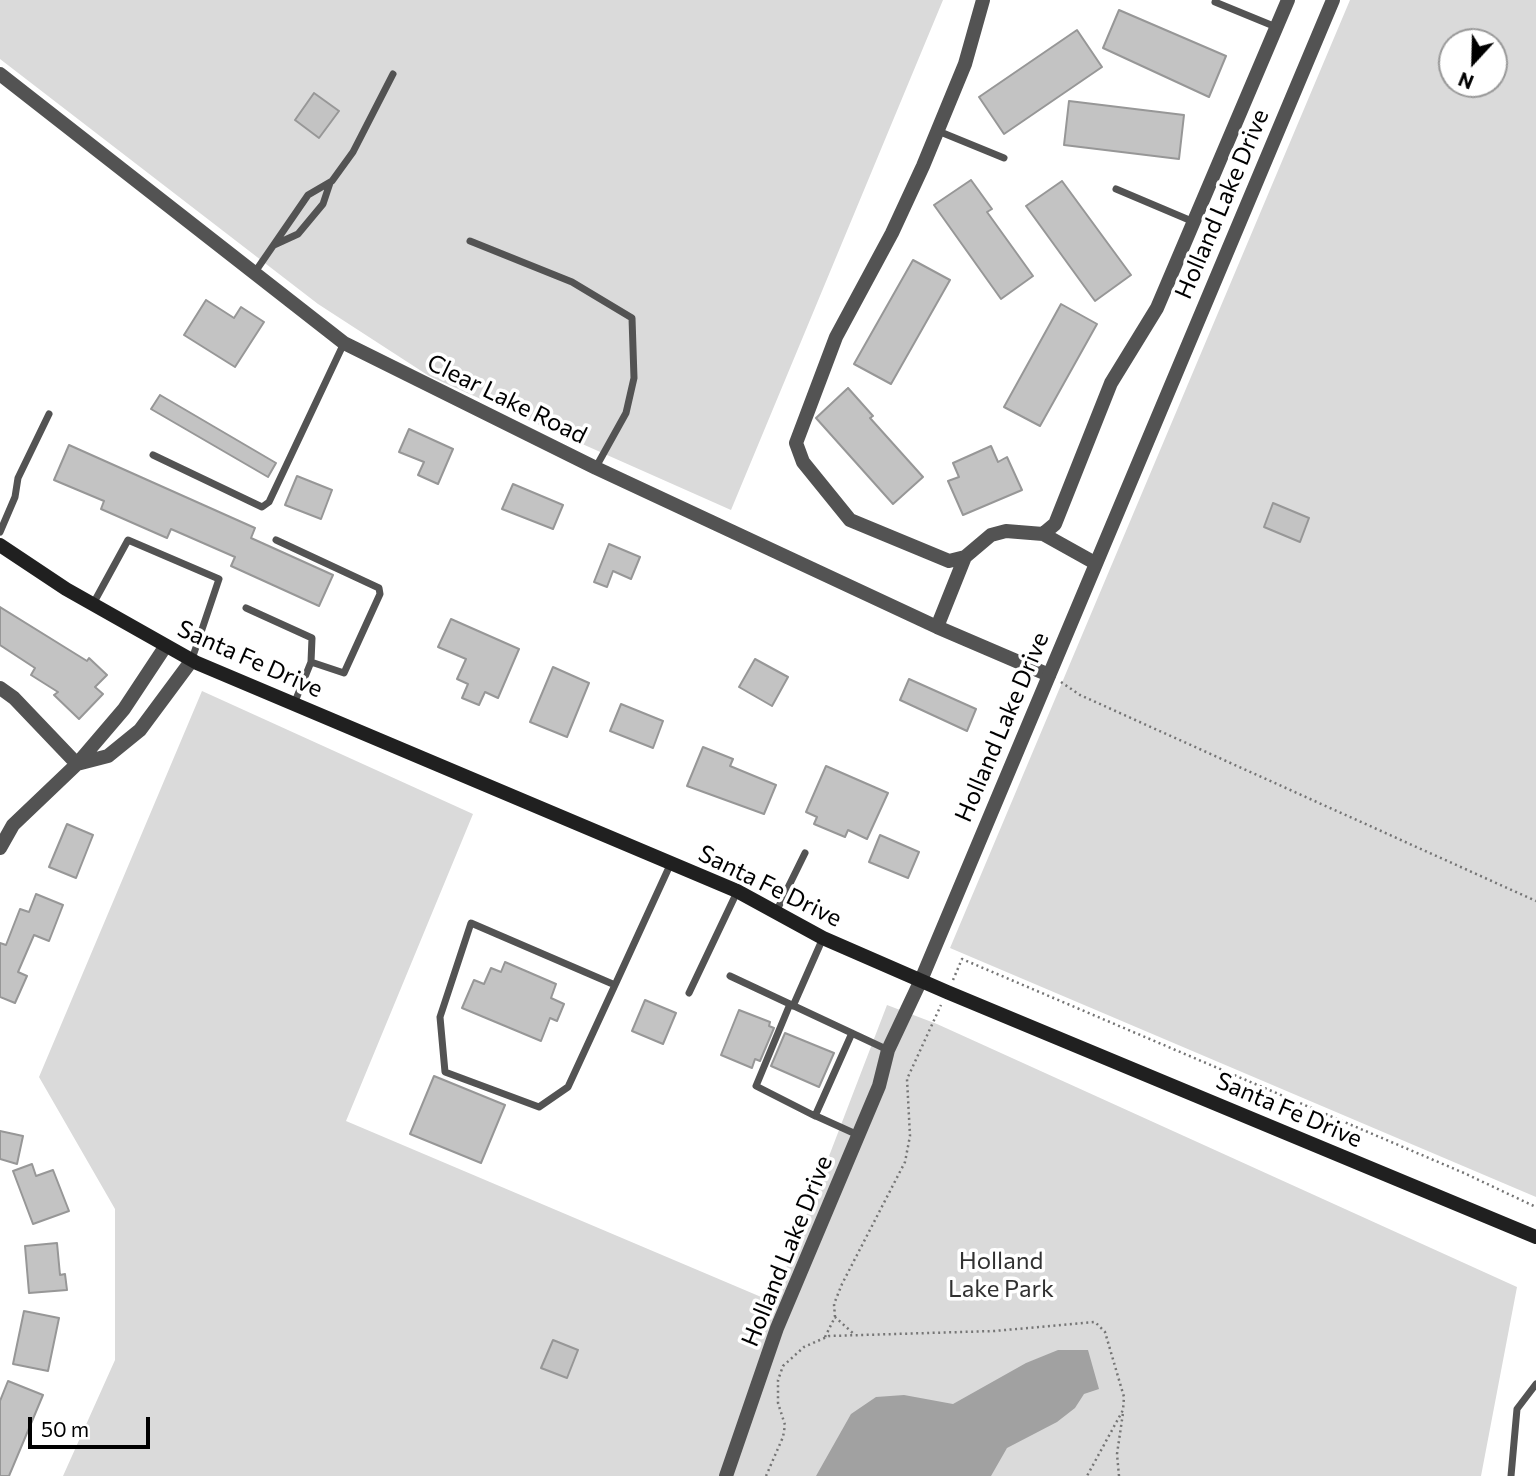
<!DOCTYPE html>
<style>
body{margin:0}
#map{position:relative;width:1536px;height:1476px;overflow:hidden;background:#fff;font-family:Commissioner,sans-serif}
canvas{display:block}
.north{position:absolute;left:1438px;top:28px;width:70px;height:70px;box-sizing:border-box;background:#fff;border:2px solid #999;border-radius:50%;rotate:202deg;font-size:19px;font-weight:700;line-height:28px;text-align:center;color:#000}
.north::after{content:'';display:block;margin:auto;width:24px;height:32px;background:#000;clip-path:polygon(50% 0,100% 100%,50% 72%,0 100%)}
.scale{position:absolute;left:28px;top:1417px;width:122px;height:32px;box-sizing:border-box;border:4px solid #000;border-top:0;padding-left:9px;font-size:21px;line-height:24px;white-space:nowrap;color:#000;-webkit-text-stroke:5px #fff;paint-order:stroke}
</style>
<div id="map">
<canvas width="1536" height="1476"></canvas>
<div class="north">N</div>
<div class="scale">50 m</div>
</div>
<script>
const ctx = document.querySelector('canvas').getContext('2d');
ctx.lineJoin = 'round';
function fill(path, color) { ctx.fillStyle = color; ctx.fill(path, 'evenodd'); }
const shape = rows => new Path2D(rows.map(r => 'M' + r).join(''));
function stroke(path, color, width, dash) { ctx.strokeStyle = color; ctx.lineWidth = width; ctx.lineCap = dash ? 'butt' : 'round'; ctx.setLineDash(dash || []); ctx.stroke(path); }
function label(font, color, halo, rows, align = 'center') {
  ctx.font = font + ' Commissioner,sans-serif'; ctx.lineWidth = 7; ctx.setLineDash([]); ctx.textBaseline = 'middle'; ctx.strokeStyle = halo; ctx.fillStyle = color; for (const [text, x, y, turn = 0] of rows) {
    ctx.save(); ctx.translate(x, y); ctx.rotate((+turn || 0) * Math.PI / 180); ctx.textAlign = isNaN(turn) ? turn : align; if (halo) ctx.strokeText(text, 0, 0); ctx.fillText(text, 0, 0); ctx.restore();
  }
}
const green = shape([
 [0,0,943,0,731,510,429,376,318,304,0,59],
 [1350,0,1536,0,1536,1197,950,948],
 [1452,42,1494,42,1494,84,1452,84],
 [202,691,473,814,346,1121,773,1302,887,1005,937,1024,1517,1287,1481,1476,63,1476,115,1360,115,1209,39,1077]
]);
const water = shape([
 [1058,1350,1088,1350,1099,1389,1084,1394,1075,1408,1057,1422,1007,1448,991,1476,816,1476,851,1414,876,1397,904,1395,953,1404,1026,1363]
]);
const building = shape([
 [1119,10,1226,56,1209,97,1103,48,1119,10],
 [1077,30,1102,67,1004,134,979,97,1077,30],
 [314,93,339,111,319,138,295,120,314,93],
 [1069,101,1184,115,1179,159,1064,145,1069,101],
 [971,180,992,209,987,212,1033,276,1001,299,934,205,971,180],
 [1062,181,1131,275,1095,301,1026,206,1062,181],
 [913,260,950,280,891,384,854,364,913,260],
 [206,300,234,318,241,307,264,322,235,367,184,335,206,300],
 [1061,304,1097,324,1040,426,1004,407,1061,304],
 [848,388,873,416,870,418,923,477,893,504,816,418,848,388],
 [160,395,276,463,268,477,151,409,160,395],
 [409,429,453,449,438,484,418,475,424,462,399,452,409,429],
 [69,445,255,528,251,538,333,575,319,606,231,566,235,557,171,529,167,538,101,509,104,501,54,480,69,445],
 [991,446,998,462,1007,457,1022,490,963,515,948,481,959,477,953,463,991,446],
 [297,476,332,490,321,519,285,505,297,476],
 [513,484,563,505,553,529,502,509,513,484],
 [1273,503,1309,518,1300,542,1264,527,1273,503],
 [609,544,640,557,631,579,613,571,607,587,594,582,609,544],
 [0,607,87,661,89,658,107,675,95,687,103,694,79,719,54,695,58,692,31,675,35,668,0,645,0,607],
 [451,619,519,649,498,698,485,692,479,705,462,698,468,684,457,679,466,659,438,647,451,619],
 [755,659,788,677,772,706,739,687,755,659],
 [553,667,589,683,567,737,530,722,553,667],
 [909,679,976,709,967,731,900,700,909,679],
 [621,704,663,721,653,748,610,731,621,704],
 [703,747,733,759,730,766,776,785,764,814,687,786,703,747],
 [826,766,888,793,867,839,848,830,845,837,814,824,817,817,806,812,826,766],
 [67,824,93,835,76,878,49,867,67,824],
 [880,835,919,852,908,878,869,862,880,835],
 [36,894,63,905,49,941,34,935,18,972,27,976,15,1003,0,997,0,943,6,945,20,909,29,912,36,894],
 [505,962,556,984,551,998,564,1004,557,1021,550,1018,541,1041,462,1008,474,980,484,984,491,968,501,972,505,962],
 [645,1000,676,1013,663,1044,632,1031,645,1000],
 [739,1010,770,1022,769,1026,774,1028,760,1061,755,1059,752,1068,721,1055,739,1010],
 [785,1033,834,1053,819,1087,771,1066,785,1033],
 [434,1076,505,1105,481,1163,410,1134,434,1076],
 [0,1131,23,1136,17,1164,0,1159,0,1131],
 [32,1164,36,1176,53,1170,69,1211,33,1224,13,1171,32,1164],
 [57,1243,60,1275,65,1274,67,1290,29,1293,25,1246,57,1243],
 [24,1311,59,1318,48,1371,13,1364,24,1311],
 [553,1340,578,1350,567,1378,541,1368,553,1340],
 [8,1381,43,1395,9,1476,0,1476,0,1401,8,1381]
]);
const path = shape([
 [1061,682,1080,695,1536,901],
 [953,980,962,959,1464,1173,1536,1207],
 [835,1317,834,1304,842,1284,905,1162,910,1136,907,1079,941,1005],
 [825,1337,835,1317,855,1335],
 [766,1476,783,1437,785,1425,778,1403,778,1380,783,1366,804,1347,829,1336,994,1331,1095,1322,1105,1332,1124,1397,1123,1410,1087,1476],
 [1119,1476,1117,1454,1123,1413]
]);
const service = shape([
 [1215,2,1276,27],
 [938,131,1004,158],
 [1116,189,1194,222],
 [470,241,572,282,632,318,634,378,626,413,596,467],
 [274,245,298,234,323,204,330,183],
 [255,272,308,195,332,181,353,152,393,74],
 [153,455,262,507,269,502,344,343],
 [0,532,15,497,18,478,49,414],
 [276,540,379,588,380,594,344,673,311,662,294,704],
 [93,604,128,540,219,579,192,659],
 [246,608,312,638,311,662],
 [776,912,805,853],
 [730,976,888,1050],
 [615,985,568,1087,539,1107,445,1072,440,1017,471,923,615,985,671,863],
 [689,993,737,892],
 [790,1004,756,1086,815,1116,852,1033],
 [793,1006,823,938],
 [816,1116,858,1135],
 [1511,1476,1517,1409,1536,1384]
]);
const minor = shape([
 [983,0,965,64,923,166,892,233,836,337,796,443,803,462,850,520,949,561,965,557,991,535,1006,531,1043,534,1055,524,1111,383,1157,308,1288,0],
 [0,74,344,343,596,468,937,627,1049,675],
 [1043,534,1095,563],
 [937,627,965,557],
 [0,688,14,698,77,764],
 [77,764,108,756,140,730,192,660],
 [0,848,13,825,77,764,124,709,165,647],
 [726,1476,777,1328,879,1086,888,1050,921,980]
]);
const tertiary = shape([
 [921,980,1333,0]
]);
const secondary = shape([
 [0,545,66,589,197,663,737,891,823,938,947,992,1536,1237]
]);
const streetNames = [
 ["Holland Lake Drive",1222,204,-67],
 ["Clear Lake Road",507,399,26],
 ["Santa Fe Drive",250,659,24],
 ["Holland Lake Drive",1002,727,-67],
 ["Santa Fe Drive",770,886,26],
 ["Santa Fe Drive",1289,1110,23],
 ["Holland Lake Drive",787,1251,-68]
];
const parkNames = [
 ["Holland",1001,1261],
 ["Lake Park",1001,1289]
];
fill(green, '#dadada');
fill(water, '#a1a1a1');
fill(building, '#c3c3c3');
stroke(building, '#979797', 2);
stroke(path, '#757575', 2.5, [2, 3.5]);
stroke(service, '#535353', 7);
stroke(minor, '#535353', 14);
stroke(tertiary, '#535353', 14);
stroke(secondary, '#202020', 14);
label('24px', '#000', '#fff', streetNames);
label('24px', '#313131', '#fff', parkNames);
</script>
